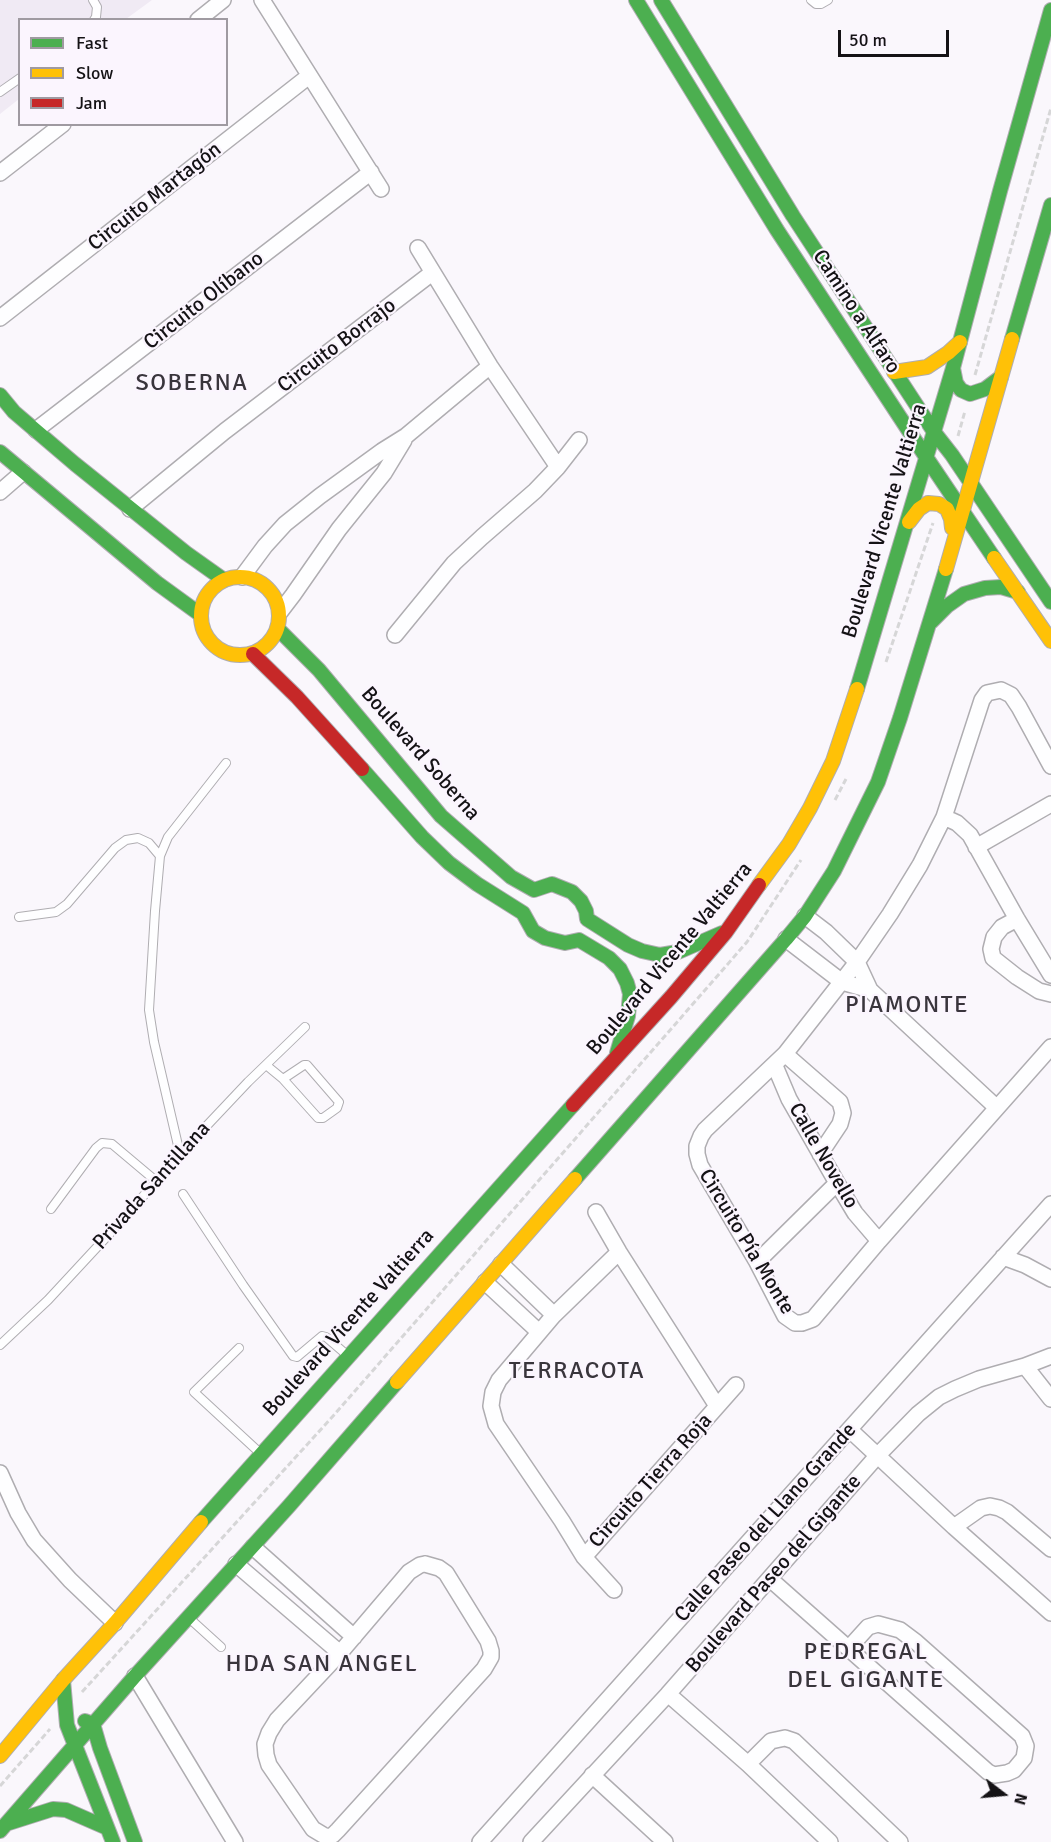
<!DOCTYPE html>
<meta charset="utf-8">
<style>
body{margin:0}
#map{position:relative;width:1051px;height:1842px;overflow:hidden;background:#faf7fc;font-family:Signika,sans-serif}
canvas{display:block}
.legend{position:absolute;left:18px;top:18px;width:210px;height:108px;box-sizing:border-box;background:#fbf5fe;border:2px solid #9f9aa1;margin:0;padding:8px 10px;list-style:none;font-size:18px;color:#141215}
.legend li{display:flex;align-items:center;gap:12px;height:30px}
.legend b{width:30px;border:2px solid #9f9aa1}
.north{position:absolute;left:973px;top:1764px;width:60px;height:60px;-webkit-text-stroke:4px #fbf5fe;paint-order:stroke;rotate:106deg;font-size:16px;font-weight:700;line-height:24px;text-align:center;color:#141215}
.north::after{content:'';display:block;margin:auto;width:21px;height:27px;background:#141215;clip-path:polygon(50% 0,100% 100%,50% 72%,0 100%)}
.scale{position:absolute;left:838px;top:30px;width:111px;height:27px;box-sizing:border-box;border:3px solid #141215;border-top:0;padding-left:8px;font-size:18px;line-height:21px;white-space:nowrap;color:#141215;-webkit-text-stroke:4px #fbf5fe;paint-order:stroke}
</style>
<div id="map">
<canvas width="1051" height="1842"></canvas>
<ul class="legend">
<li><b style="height:8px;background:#4caf50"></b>Fast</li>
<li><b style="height:8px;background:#ffc107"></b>Slow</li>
<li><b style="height:8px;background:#c62828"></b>Jam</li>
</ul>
<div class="north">N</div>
<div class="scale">50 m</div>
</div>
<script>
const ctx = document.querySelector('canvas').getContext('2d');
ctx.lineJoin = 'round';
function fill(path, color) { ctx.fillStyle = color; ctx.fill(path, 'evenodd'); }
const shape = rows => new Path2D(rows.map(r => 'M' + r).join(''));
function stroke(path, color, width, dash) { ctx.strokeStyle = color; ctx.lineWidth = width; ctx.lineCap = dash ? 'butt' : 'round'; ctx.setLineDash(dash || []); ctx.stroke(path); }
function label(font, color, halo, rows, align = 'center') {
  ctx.font = font + ' Signika,sans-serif'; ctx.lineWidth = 4.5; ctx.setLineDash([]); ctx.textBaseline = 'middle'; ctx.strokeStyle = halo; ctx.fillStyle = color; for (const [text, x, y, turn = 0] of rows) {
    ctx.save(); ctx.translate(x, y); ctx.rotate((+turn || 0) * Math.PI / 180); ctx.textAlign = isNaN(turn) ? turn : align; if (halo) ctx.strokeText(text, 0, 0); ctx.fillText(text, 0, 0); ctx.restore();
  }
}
const built = shape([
 [0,0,152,0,126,19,20,20,19,99,0,114]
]);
const path = shape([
 [975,375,1051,108],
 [958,436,965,411],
 [886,662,933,523],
 [835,800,846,779],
 [82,1692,334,1415,747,942,801,860],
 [0,1786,50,1729]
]);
const lane = shape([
 [93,0,97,7,96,17,94,20],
 [811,0,816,4,821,4,828,0],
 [0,92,20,78],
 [19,917,56,912,67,904,115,848,126,840,138,838,149,843,160,856],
 [266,1065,283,1079,318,1118,323,1118,337,1108,339,1102,307,1065,304,1065,283,1079],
 [180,1154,154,1042,149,1010,155,911,160,856,168,837,226,763],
 [183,1194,243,1285,293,1356,297,1357,322,1336,326,1337,347,1355],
 [51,1209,96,1148,102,1143,112,1144,156,1181],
 [0,1345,48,1300,125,1217,180,1154,248,1082,305,1027],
 [239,1348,194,1392,260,1453],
 [189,1618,221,1647]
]);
const street = shape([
 [262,0,381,189],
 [198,20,223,0],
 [0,173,63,124],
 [418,248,490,366,558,467],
 [0,318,309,76],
 [36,430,371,172],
 [0,492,23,472],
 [130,509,225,431,432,273],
 [242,577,265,546,285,524,320,496,382,451,406,436,490,366],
 [280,612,293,595,339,529,384,473,404,440],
 [395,635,454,563,482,537,535,491,558,467,579,440],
 [1051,766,1019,707,1011,695,1001,690,987,693,982,700,944,817,920,865,890,914,857,962,785,1054,705,1130,701,1136,697,1146,697,1154,700,1165,757,1262,785,1316,795,1323,802,1323,813,1319,879,1241,1051,1047],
 [944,817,957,823,970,835,1017,919,1051,975],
 [976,847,1051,804],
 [805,916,826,932,857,962,870,990,996,1107],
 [1017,919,1002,927,994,937,991,949,993,958,1017,977,1039,991,1051,994],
 [786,939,842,982,870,990],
 [785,1054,840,1102,843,1113,840,1124,820,1154],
 [775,1066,789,1099,837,1183,855,1213,879,1241],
 [596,1212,619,1252,717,1406],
 [1003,1257,1025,1265,1051,1279],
 [757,1262,837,1183],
 [501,1264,554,1315],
 [485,1282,539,1332],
 [1025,1366,1051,1399],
 [850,1430,954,1527,1051,1613],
 [0,1473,18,1513,34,1540,70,1580,115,1623],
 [954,1527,981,1508,990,1506,999,1508,1007,1512,1051,1549],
 [253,1547,354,1637],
 [584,1557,736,1385],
 [236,1564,340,1653],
 [425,1564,439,1568,446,1573,488,1641,491,1651,491,1657,484,1669,338,1830,333,1835,328,1837,323,1835,313,1829,269,1765,266,1755,265,1744,269,1733,277,1720,340,1653,409,1572,420,1565,425,1564],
 [770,1579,988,1772,994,1775,1007,1773,1014,1770,1024,1758,1026,1746,1022,1736,916,1642,900,1630,878,1624,868,1627,849,1648],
 [614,1590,584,1557,562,1521,496,1424,491,1406,493,1392,499,1380,554,1315,619,1252],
 [135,1676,235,1842],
 [668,1694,748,1764,830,1842],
 [748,1764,771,1741,785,1738,794,1741,900,1842],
 [592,1775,665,1842],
 [480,1842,1051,1204],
 [531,1842,668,1694,878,1455,918,1414,939,1397,955,1389,979,1379,1025,1366,1051,1356]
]);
const fast = shape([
 [636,0,777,230,926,457,994,558],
 [661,0,793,216,934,432,952,455,1051,602],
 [1012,339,1051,205],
 [953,368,956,383,961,390,970,394,985,389,1001,377],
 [0,395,14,412,75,464,186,553,224,580],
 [0,452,157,583,201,615],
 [931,622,947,606,964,594,985,588,1001,587,1018,592],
 [278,629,319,670,441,816,511,877,534,890,552,884,572,892,581,901,586,911,587,919,628,945,642,951,660,955,678,952,722,933],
 [857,689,953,368,1000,191,1051,10],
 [362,769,422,837,449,863,477,884,523,913,533,931,545,938,565,943,579,940,609,958,620,969,627,983,630,994,628,1016,617,1053],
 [575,1179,786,939,805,916,834,871,878,782,900,718,946,569],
 [201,1522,573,1105],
 [63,1680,67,1725,113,1842],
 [85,1721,93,1724,100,1748,135,1842],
 [9,1823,53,1809,66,1810,105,1827],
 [0,1831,135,1676,289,1506,397,1382]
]);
const slow = shape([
 [894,372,927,367,948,353,960,342],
 [909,522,919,509,928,503,939,504,947,509,951,519,952,528],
 [994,558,1051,641],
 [946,569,1012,339],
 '201 616a39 39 0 1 1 78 0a39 39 0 1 1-78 0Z',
 [759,885,789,844,810,808,833,761,857,689],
 [397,1382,575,1179],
 [0,1756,63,1680,115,1623,201,1522]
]);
const jam = shape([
 [253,654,297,697,362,769],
 [573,1105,671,997,726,932,759,885]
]);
const streetNames = [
 ["Circuito Martagón",155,197,-38],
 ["Circuito Olíbano",204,301,-38],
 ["Camino a Alfaro",856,312,57],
 ["Circuito Borrajo",337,346,-37],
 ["Boulevard Vicente Valtierra",885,521,-73],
 ["Boulevard Soberna",420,754,49],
 ["Boulevard Vicente Valtierra",670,959,-50],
 ["Calle Novello",823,1156,60],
 ["Privada Santillana",152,1186,-48],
 ["Circuito Pía Monte",746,1242,59],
 ["Boulevard Vicente Valtierra",349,1323,-48],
 ["Circuito Tierra Roja",651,1481,-48],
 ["Calle Paseo del Llano Grande",766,1523,-48],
 ["Boulevard Paseo del Gigante",774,1574,-49]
];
const quarterNames = [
 ["SOBERNA",192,384],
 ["PIAMONTE",907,1006],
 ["TERRACOTA",577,1372],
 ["PEDREGAL",866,1653],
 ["DEL GIGANTE",866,1681],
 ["HDA SAN ANGEL",322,1665]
];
fill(built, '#f0eaf4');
stroke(lane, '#afadb1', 10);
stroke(street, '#afadb1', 18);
stroke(fast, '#afadb1', 16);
stroke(slow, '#afadb1', 16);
stroke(jam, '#afadb1', 16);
stroke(path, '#d6d6d7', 3, [6, 3]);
stroke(lane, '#fefeff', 8);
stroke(street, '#fefeff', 15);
stroke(fast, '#4caf50', 14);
stroke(slow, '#ffc107', 14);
stroke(jam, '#c62828', 14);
label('21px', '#141215', '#fbf5fe', streetNames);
ctx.letterSpacing = '1.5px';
label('24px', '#39353c', '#fbf5fe', quarterNames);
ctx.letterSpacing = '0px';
</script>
